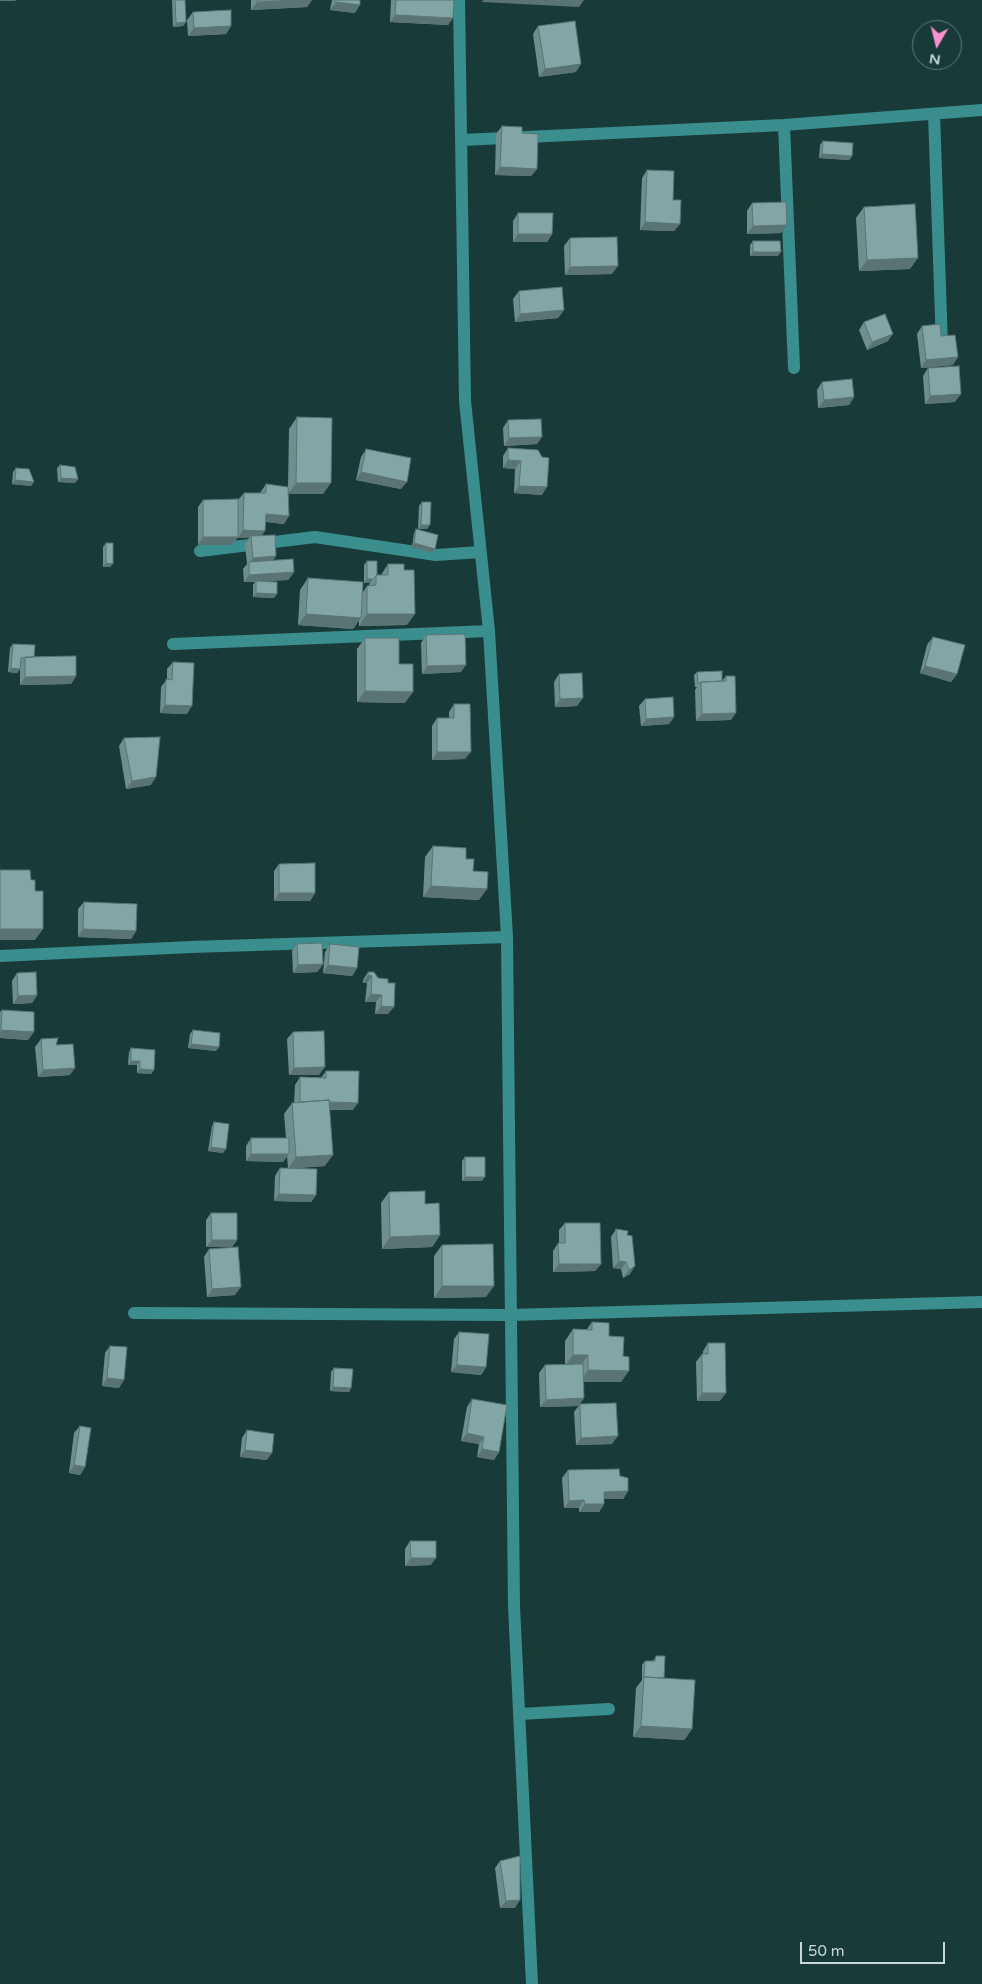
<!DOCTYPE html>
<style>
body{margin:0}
#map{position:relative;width:982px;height:1984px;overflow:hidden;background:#183b3a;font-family:"Varela Round",sans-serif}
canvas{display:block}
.north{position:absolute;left:912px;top:20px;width:50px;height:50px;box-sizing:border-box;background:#183b3a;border:1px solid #5e7a79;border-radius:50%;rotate:188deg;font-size:14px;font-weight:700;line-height:20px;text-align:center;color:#c6d9d8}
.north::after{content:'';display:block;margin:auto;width:18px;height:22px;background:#f790ce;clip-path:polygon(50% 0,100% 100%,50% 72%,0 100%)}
.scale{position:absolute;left:800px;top:1942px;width:145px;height:22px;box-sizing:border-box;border:2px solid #c6d9d8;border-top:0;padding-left:6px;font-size:15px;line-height:18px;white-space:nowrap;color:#c6d9d8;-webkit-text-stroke:4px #183b3a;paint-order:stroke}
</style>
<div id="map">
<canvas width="982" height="1984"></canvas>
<div class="north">N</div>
<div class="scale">50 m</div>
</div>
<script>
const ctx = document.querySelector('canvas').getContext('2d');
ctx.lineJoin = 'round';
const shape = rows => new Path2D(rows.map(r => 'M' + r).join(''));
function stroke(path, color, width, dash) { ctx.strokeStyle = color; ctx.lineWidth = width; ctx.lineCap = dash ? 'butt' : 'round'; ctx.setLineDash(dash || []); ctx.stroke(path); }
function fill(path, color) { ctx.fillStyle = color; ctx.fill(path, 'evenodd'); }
const minor = shape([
 [459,0,465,401,489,631,507,937,514,1606,532,1984],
 [934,114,942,346],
 [784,125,794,368],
 [462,140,784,125,982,110],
 [200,551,315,537,436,555,480,552],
 [173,644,489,631],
 [0,956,191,947,507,937],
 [134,1313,510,1315,982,1302],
 [520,1714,609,1709]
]);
const wall = shape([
 [172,0,185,0,186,22,183,26,173,27],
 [251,0,312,0,307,7,251,10],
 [332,0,360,0,355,13,330,10],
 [391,0,454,0,453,18,448,25,390,22],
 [193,12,231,26,226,34,188,36,187,20],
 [538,26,576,72,539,77,533,34],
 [502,126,522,133,537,169,531,176,495,175,496,134],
 [823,141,852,156,849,160,819,158,820,145],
 [647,170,673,200,680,224,674,231,640,230,642,178],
 [752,203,781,233,747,234,747,211],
 [864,207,910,269,859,271,856,218],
 [518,213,552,234,547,242,513,242,513,221],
 [570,238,612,274,565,275,564,246],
 [753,241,778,256,750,256,750,245],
 [519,291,564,310,558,318,515,322,513,299],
 [864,322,888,341,867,350,859,330],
 [922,326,941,336,953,365,921,368,917,334],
 [928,368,955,402,925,404,923,376],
 [822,382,854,397,849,405,818,408,817,390],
 [297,417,323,494,288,494,284,524,266,522,262,535,273,560,294,572,288,580,265,581,274,598,253,597,253,585,255,582,244,582,243,569,247,564,245,544,249,538,238,538,238,500,244,493,260,493,266,484,288,487,289,429],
 [508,420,537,444,504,446,503,428],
 [508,448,538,450,542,495,514,493,515,469,503,468,503,456],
 [366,449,401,489,356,480,361,457],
 [60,465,78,479,75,483,58,482,57,468],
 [16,468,31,486,12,484,13,472],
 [203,500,238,537,232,545,198,545,198,507],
 [422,502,427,529,418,529,419,506],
 [416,529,433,553,412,547,414,533],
 [106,543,110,567,103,567,103,547],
 [367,561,377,575,381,575,388,564,407,625,359,626,359,620,353,629,298,625,300,590,308,578,363,592,367,586,369,585,370,583,364,583,364,565],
 [426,635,461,672,422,674,421,643],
 [933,637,957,674,951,682,920,673,927,645],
 [365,638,399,664,405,703,357,702,357,649],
 [13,644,34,657,76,676,71,684,20,685,20,669,17,673,8,672,10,648],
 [173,662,187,714,160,713,161,687,167,679,167,669],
 [697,672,722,681,726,676,731,720,696,721,695,690,697,687,695,687,694,675],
 [559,674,577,706,555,707,554,682],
 [645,699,674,717,669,724,641,726,639,706],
 [454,704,465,759,432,760,432,726,437,718,449,718,449,712],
 [124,738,151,785,126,789,119,746],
 [433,846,473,871,479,900,423,897,425,857],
 [279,864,315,893,310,901,274,901,274,871],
 [84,902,136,931,131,939,78,937,78,909],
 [297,944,323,964,317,972,293,973,292,951],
 [330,944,357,968,352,976,323,973,325,952],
 [368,972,388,983,388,1014,375,1014,376,1002,365,1002,367,983,363,983,363,980],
 [17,973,37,995,32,1003,13,1004,12,981],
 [2,1010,28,1040,0,1038,0,1012],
 [193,1030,216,1051,188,1048,190,1034],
 [293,1032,319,1075,289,1075,287,1039],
 [41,1039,56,1045,70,1075,38,1077,35,1047],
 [131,1048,154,1070,151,1074,137,1073,137,1065,128,1065,129,1052],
 [326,1071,353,1110,330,1110,325,1166,293,1168,316,1195,311,1202,274,1201,275,1176,280,1168,288,1168,287,1156,283,1162,246,1161,246,1146,251,1138,286,1138,284,1114,292,1103,294,1103,295,1085,300,1077,321,1078],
 [214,1122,223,1153,208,1151,212,1126],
 [465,1157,482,1181,462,1181,462,1161],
 [389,1192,425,1204,440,1235,432,1247,382,1249,381,1203],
 [211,1213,237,1240,232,1247,206,1247,206,1220],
 [565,1223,601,1264,595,1271,553,1272,553,1251,558,1243,559,1243,559,1230],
 [616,1229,627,1235,630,1274,623,1278,621,1269,613,1268,611,1237],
 [442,1245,486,1297,434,1298,434,1256],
 [209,1249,235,1295,207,1297,204,1257],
 [592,1322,609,1336,621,1382,583,1382,584,1398,578,1406,540,1407,539,1373,545,1365,565,1364,565,1341,573,1329,587,1329],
 [459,1332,486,1367,481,1375,451,1372,454,1339],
 [708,1343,720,1401,697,1401,696,1362,702,1354,703,1354,703,1351],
 [110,1346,119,1388,102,1386,105,1353],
 [334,1368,351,1388,349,1392,330,1391,331,1372],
 [472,1399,499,1452,494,1460,477,1457,479,1444,461,1441,467,1407],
 [580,1404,612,1444,576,1445,574,1412],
 [80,1426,85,1467,80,1475,69,1473,74,1433],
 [247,1430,267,1460,240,1457,242,1438],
 [568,1470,620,1476,628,1491,623,1499,604,1499,604,1504,599,1512,579,1512,579,1508,564,1508,562,1478],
 [410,1541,431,1565,405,1566,405,1549],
 [656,1656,664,1678,692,1729,684,1740,633,1737,636,1688,642,1680,642,1665,645,1661,653,1661],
 [500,1861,515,1908,500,1908,495,1868]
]);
const shadedWall = shape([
 [0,0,16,0,15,1,0,1],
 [296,0,312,0,307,7,251,10,257,2],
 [483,0,584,0,579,7,482,2],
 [336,2,360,5,355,13,330,10],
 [395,15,453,18,448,25,390,22],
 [186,22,183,26,173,27,176,23],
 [231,26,226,34,188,36,194,28],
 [581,64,576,72,539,77,545,69],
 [822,154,852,156,849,160,819,158],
 [500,167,537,169,531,176,495,175],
 [645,222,680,224,674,231,640,230],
 [787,225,781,233,747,234,753,226],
 [518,234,552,234,547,242,513,242],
 [753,252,781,252,778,256,750,256],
 [918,258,910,269,859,271,867,260],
 [618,266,612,274,565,275,570,267],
 [564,310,558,318,515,322,520,314],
 [893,334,888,341,867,350,872,342],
 [958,357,953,365,921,368,926,360],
 [961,394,955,402,925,404,930,396],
 [854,397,849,405,818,408,824,400],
 [542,437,537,444,504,446,509,438],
 [508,460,521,461,515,469,503,468],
 [361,472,407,482,401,489,356,480],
 [61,478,78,479,75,483,58,482],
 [15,480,34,482,31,486,12,484],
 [296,483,331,483,323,494,288,494],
 [519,486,547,487,542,495,514,493],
 [266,514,289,516,284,524,260,521],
 [421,525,430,525,427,529,418,529],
 [243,530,265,531,260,538,251,536,249,538,238,538],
 [203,537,238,537,232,545,198,545],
 [414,543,435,549,433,553,412,547],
 [276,556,271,564,249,563,253,558],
 [106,563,113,564,110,567,103,567],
 [294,572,288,580,244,582,249,575],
 [367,579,373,579,370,583,364,583],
 [256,593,277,594,274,598,253,597],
 [306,614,361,618,353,629,298,625],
 [367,614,415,614,407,625,359,626],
 [466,665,461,672,422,674,427,666],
 [925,666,957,674,951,682,920,673],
 [11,668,20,669,17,673,8,672],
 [76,676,71,684,20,685,25,677],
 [365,691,413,692,405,703,357,702],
 [583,698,577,706,555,707,560,699],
 [165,705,192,706,187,714,160,713],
 [736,713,731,720,696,721,702,714],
 [674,717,669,724,641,726,646,719],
 [437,752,471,752,465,759,432,760],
 [156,777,151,785,126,789,132,781],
 [431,886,487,889,479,900,423,897],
 [279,893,315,893,310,901,274,901],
 [0,929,43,929,35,940,0,940],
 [83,929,136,931,131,939,78,937],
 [323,964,317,972,293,973,298,965],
 [328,965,357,968,352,976,323,973],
 [368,975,372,976,367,983,363,983],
 [371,994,382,995,376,1002,365,1002],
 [37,995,32,1003,13,1004,18,996],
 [381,1006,394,1007,388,1014,375,1014],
 [1,1030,34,1032,28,1040,0,1038,0,1032],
 [191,1044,219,1047,216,1051,188,1048],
 [131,1061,140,1061,137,1065,128,1065],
 [325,1067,319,1075,289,1075,294,1068],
 [75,1068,70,1075,38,1077,43,1070],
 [140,1069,154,1070,151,1074,137,1073],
 [300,1102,358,1103,353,1110,294,1109],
 [211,1147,226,1149,223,1153,208,1151],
 [251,1154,289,1154,283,1162,246,1161],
 [333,1155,325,1166,288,1169,296,1157],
 [465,1177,485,1177,482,1181,462,1181],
 [279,1194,316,1195,311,1202,274,1201],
 [440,1235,432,1247,382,1249,390,1237],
 [212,1240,237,1240,232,1247,206,1247],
 [619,1261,626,1262,621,1269,613,1268],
 [559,1264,601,1264,595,1271,553,1272],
 [635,1266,630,1274,623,1278,629,1270],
 [442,1286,494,1286,486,1297,434,1298],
 [241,1287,235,1295,207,1297,212,1289],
 [573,1355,588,1355,580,1367,565,1366],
 [457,1365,486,1367,481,1375,451,1372],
 [588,1370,629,1371,621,1382,580,1382],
 [107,1378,124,1380,119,1388,102,1386],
 [333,1387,351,1388,349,1392,330,1391],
 [702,1393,726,1393,720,1401,697,1401],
 [584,1398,578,1406,540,1407,546,1400],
 [467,1433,484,1437,479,1444,461,1441],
 [618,1436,612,1444,576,1445,581,1438],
 [482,1449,499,1452,494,1460,477,1457],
 [245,1450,272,1453,267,1460,240,1457],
 [74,1465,85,1467,80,1475,69,1473],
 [628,1491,623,1499,599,1499,604,1492],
 [584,1500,579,1508,564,1508,569,1501],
 [585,1504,604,1504,599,1512,579,1512],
 [411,1558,436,1558,431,1565,405,1566],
 [641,1726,692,1729,684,1740,633,1737],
 [520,1900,515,1908,500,1908,506,1901]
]);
const building = shape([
 [175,0,185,0,186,22,176,23,175,0],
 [257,0,296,0,257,2,257,0],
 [336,0,360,0,360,5,336,2,336,0],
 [396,0,454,0,453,18,395,15,396,0],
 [231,10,231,26,194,28,193,12,231,10],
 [575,21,581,64,545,69,538,26,575,21],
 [502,126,522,127,522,133,538,134,537,169,500,167,502,126],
 [823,141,853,143,852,156,822,154,823,141],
 [647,170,674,171,673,200,681,200,680,224,645,222,647,170],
 [786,202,787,225,753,226,752,203,786,202],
 [915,204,918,258,867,260,864,207,915,204],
 [518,213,553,213,552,234,518,234,518,213],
 [617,237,618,266,570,267,570,238,617,237],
 [753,241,780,241,781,252,753,252,753,241],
 [562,287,564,310,520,314,519,291,562,287],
 [885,314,893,334,872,342,864,322,885,314],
 [940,324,941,336,955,335,958,357,926,360,922,326,940,324],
 [959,366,961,394,930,396,928,368,959,366],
 [852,379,854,397,824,400,822,382,852,379],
 [297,417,332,418,331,483,296,483,297,417],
 [541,419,542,437,509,438,508,420,541,419],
 [508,448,538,450,542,457,549,458,547,487,519,486,521,461,508,460,508,448],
 [366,449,411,458,407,482,361,472,366,449],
 [60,465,75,467,78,479,61,478,60,465],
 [16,468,29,469,34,482,15,480,16,468],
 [266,484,288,487,289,516,266,514,265,531,243,530,244,493,266,493,266,484],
 [238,499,238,537,203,537,203,500,238,499],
 [422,502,431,502,430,525,421,525,422,502],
 [416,529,438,535,435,549,414,543,416,529],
 [275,535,276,556,253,558,251,536,275,535],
 [106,543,113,543,113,564,106,563,106,543],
 [293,559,294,572,249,575,249,562,293,559],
 [367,561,377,561,377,575,373,579,367,579,367,561],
 [388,564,404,564,404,570,414,570,415,614,367,614,367,586,376,585,376,575,388,575,388,564],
 [308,578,363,582,361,618,306,614,308,578],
 [256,581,277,582,277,594,256,593,256,581],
 [465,634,466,665,427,666,426,635,465,634],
 [933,637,965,645,957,674,925,666,933,637],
 [365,638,399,638,399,664,413,664,413,692,365,691,365,638],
 [13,644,35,645,34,657,21,658,20,669,11,668,13,644],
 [76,656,76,676,25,677,25,657,76,656],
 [173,662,194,663,192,706,165,705,166,679,172,680,173,662],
 [722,671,722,681,701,682,701,683,698,683,697,672,722,671],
 [582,673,583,698,560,699,559,674,582,673],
 [726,676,735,676,736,713,702,714,701,682,726,681,726,676],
 [673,697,674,717,646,719,645,699,673,697],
 [454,704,470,704,471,752,437,752,437,718,454,718,454,704],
 [160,737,156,777,132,781,124,738,160,737],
 [433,846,466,848,466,859,474,859,473,871,488,872,487,889,431,886,433,846],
 [315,863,315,893,279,893,279,864,315,863],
 [0,870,30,870,31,880,35,880,35,891,43,891,43,929,0,929,0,870],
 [84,902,137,904,136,931,83,929,84,902],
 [322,943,323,964,298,965,297,944,322,943],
 [330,944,359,947,357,968,328,965,330,944],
 [36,972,37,995,18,996,17,973,36,972],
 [368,972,374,972,378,978,388,979,388,983,395,983,394,1007,381,1006,382,995,371,994,372,976,368,975,368,972],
 [2,1010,34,1012,34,1032,1,1030,2,1010],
 [193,1030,220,1033,219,1047,191,1044,193,1030],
 [324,1031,325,1067,294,1068,293,1032,324,1031],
 [58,1038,56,1045,73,1044,75,1068,43,1070,41,1039,58,1038],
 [131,1048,155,1050,154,1070,140,1069,140,1061,131,1061,131,1048],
 [326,1071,359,1071,358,1103,330,1102,329,1100,300,1102,300,1077,326,1078,326,1071],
 [329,1100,333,1155,296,1157,292,1103,329,1100],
 [214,1122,229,1124,226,1149,211,1147,214,1122],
 [251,1138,289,1138,289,1154,251,1154,251,1138],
 [465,1157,485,1157,485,1177,465,1177,465,1157],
 [280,1168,317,1169,316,1195,279,1194,280,1168],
 [425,1191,425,1204,439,1203,440,1235,390,1237,389,1192,425,1191],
 [211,1213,237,1213,237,1240,212,1240,211,1213],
 [565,1223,600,1223,601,1264,559,1264,558,1243,565,1243,565,1223],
 [616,1229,628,1231,627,1235,632,1236,635,1266,629,1270,626,1262,619,1261,616,1229],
 [493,1244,494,1286,442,1286,442,1245,493,1244],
 [238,1247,241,1287,212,1289,209,1249,238,1247],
 [592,1322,609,1323,609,1336,624,1337,623,1356,629,1357,629,1371,588,1370,588,1355,573,1355,573,1329,592,1330,592,1322],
 [459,1332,489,1334,486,1367,457,1365,459,1332],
 [708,1343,725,1343,726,1393,702,1393,702,1354,708,1354,708,1343],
 [110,1346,127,1347,124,1380,107,1378,110,1346],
 [583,1364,584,1398,546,1400,545,1365,583,1364],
 [334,1368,353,1369,351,1388,333,1387,334,1368],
 [472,1399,507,1405,499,1452,482,1449,484,1437,467,1433,472,1399],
 [616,1403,618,1436,581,1438,580,1404,616,1403],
 [80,1426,91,1428,85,1467,74,1465,80,1426],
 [247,1430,274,1434,272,1453,245,1450,247,1430],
 [619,1469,620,1476,628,1478,628,1491,604,1492,604,1504,585,1504,584,1500,569,1501,568,1470,619,1469],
 [410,1541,436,1541,436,1558,411,1558,410,1541],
 [656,1656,665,1656,664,1678,644,1677,645,1661,655,1661,656,1656],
 [644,1677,695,1680,692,1729,641,1726,644,1677],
 [520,1856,520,1900,506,1901,500,1861,520,1856]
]);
stroke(minor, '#3a8f8e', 12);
fill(wall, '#6f8f8e');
fill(shadedWall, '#5a7474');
fill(building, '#81a6a5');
stroke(building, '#5a7474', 1);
</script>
